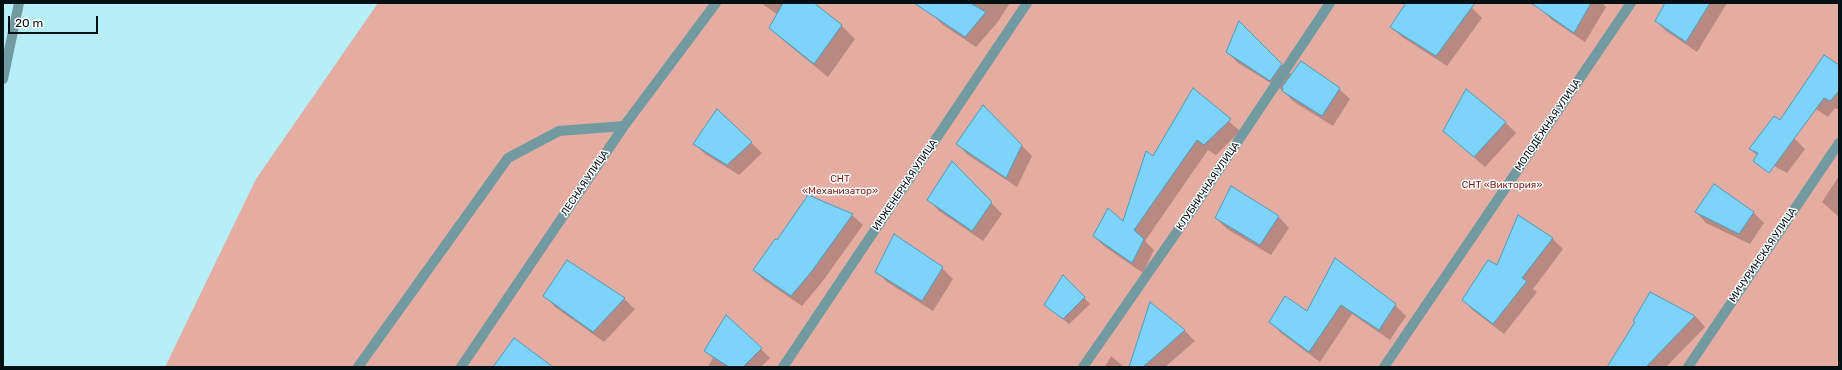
<!DOCTYPE html>
<meta charset="utf-8">
<style>
body{margin:0}
#map{position:relative;width:1842px;height:370px;overflow:hidden;background:#b7eff9;font-family:Rubik,sans-serif}
canvas{display:block}
.frame{position:absolute;inset:0;border:4px solid #001013;pointer-events:none}
.scale{position:absolute;left:8px;top:16px;width:90px;height:18px;box-sizing:border-box;border:2px solid #001013;border-top:0;padding-left:5px;font-size:12px;line-height:14px;white-space:nowrap;color:#001013;-webkit-text-stroke:3px #fff;paint-order:stroke}
</style>
<div id="map">
<canvas width="1842" height="370"></canvas>
<div class="frame"></div>
<div class="scale">20 m</div>
</div>
<script>
const ctx = document.querySelector('canvas').getContext('2d');
ctx.lineJoin = 'round';
function fill(path, color) { ctx.fillStyle = color; ctx.fill(path, 'evenodd'); }
const shape = rows => new Path2D(rows.map(r => 'M' + r).join(''));
function stroke(path, color, width, dash) { ctx.strokeStyle = color; ctx.lineWidth = width; ctx.lineCap = dash ? 'butt' : 'round'; ctx.setLineDash(dash || []); ctx.stroke(path); }
function label(font, color, halo, rows, align = 'center') {
  ctx.font = font + ' Rubik,sans-serif'; ctx.lineWidth = 3; ctx.setLineDash([]); ctx.textBaseline = 'middle'; ctx.strokeStyle = halo; ctx.fillStyle = color; for (const [text, x, y, turn = 0] of rows) {
    ctx.save(); ctx.translate(x, y); ctx.rotate((+turn || 0) * Math.PI / 180); ctx.textAlign = isNaN(turn) ? turn : align; if (halo) ctx.strokeText(text, 0, 0); ctx.fillText(text, 0, 0); ctx.restore();
  }
}
const green = shape([
 [378,3,1839,3,1839,367,165,367,256,179]
]);
const shadow = shape([
 [761,3,813,3,841,25,855,39,828,77,784,41,771,28,778,15],
 [939,3,1010,3,997,23,976,47,943,25,932,14],
 [1407,3,1463,3,1472,8,1482,18,1447,66,1402,37,1391,27],
 [1546,3,1602,3,1606,7,1585,42,1552,20,1541,9],
 [1666,3,1727,3,1697,52,1666,31,1656,21],
 [1239,23,1293,76,1339,89,1350,99,1333,126,1294,102,1282,90,1238,63,1227,52],
 [1839,66,1839,110,1835,108,1828,117,1810,105],
 [1193,90,1240,131,1216,155,1208,150,1145,241,1154,250,1143,273,1105,247,1094,236,1123,222,1153,158],
 [983,106,1032,156,1017,187,968,155,958,144],
 [717,111,762,153,739,175,705,154,695,144],
 [1505,122,1516,133,1485,167,1444,131],
 [1794,138,1805,149,1787,173,1761,159,1750,149],
 [952,162,1002,214,983,241,939,211,929,200],
 [1839,176,1839,217,1822,202],
 [1714,185,1754,213,1764,223,1750,244,1706,223,1696,212],
 [1232,187,1279,217,1289,228,1271,255,1227,229,1216,218],
 [852,215,863,225,822,282,802,306,764,280,754,270],
 [1552,238,1563,249,1533,289,1537,292,1504,334,1474,311,1463,300,1498,266],
 [1336,260,1395,305,1406,316,1390,340,1352,314,1320,362,1281,333,1271,322,1307,312],
 [567,261,624,299,635,309,604,342,555,307,545,296],
 [942,268,953,279,933,311,887,282,877,272],
 [1063,276,1090,304,1069,324,1045,305],
 [1650,293,1695,316,1705,327,1666,367,1608,367,1636,322],
 [1184,330,1195,341,1165,367,1130,367],
 [761,349,770,358,761,367,708,367,713,358,706,351],
 [1111,356,1124,367,1105,367]
]);
const building = shape([
 [783,3,814,3,842,25,814,64,769,28,783,3],
 [914,3,970,3,986,12,965,37,914,3],
 [1406,3,1475,3,1436,56,1390,27,1406,3],
 [1531,3,1591,3,1574,33,1531,3],
 [1665,3,1710,3,1686,42,1655,21,1665,3],
 [1239,21,1282,64,1270,81,1226,52,1239,21],
 [1824,55,1839,65,1839,91,1830,101,1824,98,1769,173,1753,161,1758,153,1749,149,1774,116,1780,120,1824,55],
 [1301,61,1340,88,1322,116,1282,91,1283,89,1282,87,1301,61],
 [1193,88,1231,119,1204,145,1197,140,1134,230,1144,239,1132,263,1093,236,1108,208,1123,221,1146,151,1153,156,1193,88],
 [1466,89,1506,122,1474,157,1443,131,1466,89],
 [983,105,1022,145,1006,178,956,144,983,105],
 [717,109,752,142,727,165,693,144,717,109],
 [952,161,992,202,972,231,927,200,952,161],
 [1714,184,1754,212,1739,234,1695,212,1714,184],
 [1231,186,1279,216,1260,245,1215,218,1231,186],
 [808,195,853,214,812,271,791,296,753,270,775,239,777,240,808,195],
 [1518,215,1553,238,1522,278,1527,281,1493,324,1462,300,1488,260,1497,265,1518,215],
 [894,234,943,267,922,301,875,272,894,234],
 [1335,258,1396,304,1379,330,1341,305,1309,352,1269,322,1285,296,1307,311,1335,258],
 [567,260,625,298,593,332,543,296,567,260],
 [1063,275,1085,297,1063,319,1044,305,1063,275],
 [1650,292,1695,316,1646,367,1607,367,1635,322,1633,321,1650,292],
 [1150,302,1185,330,1143,367,1129,367,1150,302],
 [726,315,762,348,743,367,729,367,704,351,726,315],
 [514,338,553,367,493,367,514,338]
]);
const minor = shape([
 [3,79,19,3],
 [358,367,508,158,559,131,624,126],
 [461,367,624,126,716,3],
 [783,367,1027,3],
 [1083,367,1192,210,1330,3],
 [1384,367,1631,3],
 [1688,367,1839,143]
]);
const streetNames = [
 ["МОЛОДЁЖНАЯ УЛИЦА",1548,125,-56],
 ["ЛЕСНАЯ УЛИЦА",585,183,-56],
 ["ИНЖЕНЕРНАЯ УЛИЦА",905,185,-56],
 ["КЛУБНИЧНАЯ УЛИЦА",1208,186,-56],
 ["МИЧУРИНСКАЯ УЛИЦА",1763,255,-56]
];
const parkNames = [
 ["СНТ",840,179],
 ["«Механизатор»",840,191],
 ["СНТ «Виктория»",1502,185]
];
fill(green, '#e5aca2');
fill(shadow, '#0003');
fill(building, '#7ed3fa');
stroke(building, '#4b9ec3', 1);
stroke(minor, '#729aa1', 10);
label('10px', '#001013', '#fff', streetNames);
label('10px', '#791b13', '#fff', parkNames);
</script>
